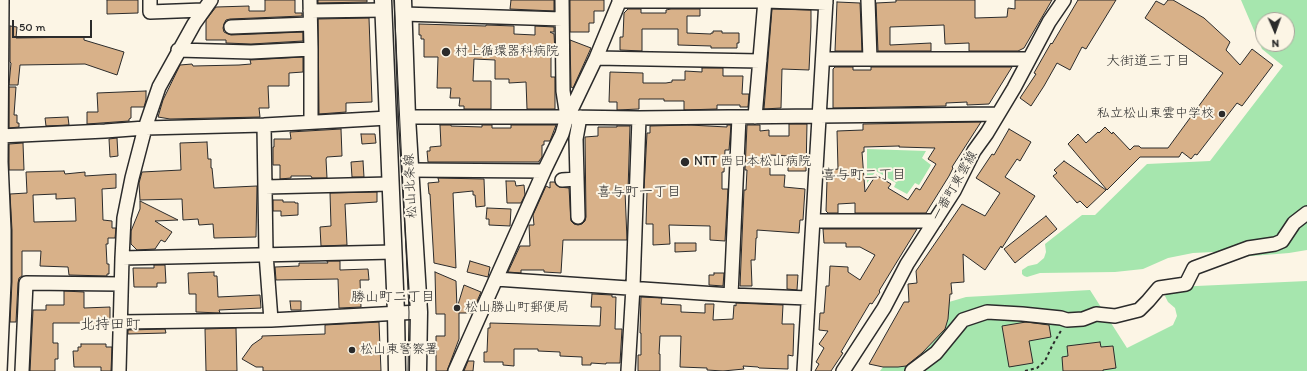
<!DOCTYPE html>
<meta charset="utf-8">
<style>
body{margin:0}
#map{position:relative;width:1307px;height:371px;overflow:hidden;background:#fcf5e5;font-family:Itim,sans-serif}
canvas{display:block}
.north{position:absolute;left:1255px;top:12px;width:40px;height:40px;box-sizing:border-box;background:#fcf5e5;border:1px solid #a8a49b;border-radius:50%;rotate:178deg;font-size:11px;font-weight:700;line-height:16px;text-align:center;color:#2b2b2b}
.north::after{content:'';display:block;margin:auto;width:14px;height:18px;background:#2b2b2b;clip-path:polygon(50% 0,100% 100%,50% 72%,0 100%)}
.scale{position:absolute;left:12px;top:20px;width:80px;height:18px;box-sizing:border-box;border:2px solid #2b2b2b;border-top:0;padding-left:5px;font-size:12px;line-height:14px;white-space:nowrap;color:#2b2b2b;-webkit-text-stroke:3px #fcf5e5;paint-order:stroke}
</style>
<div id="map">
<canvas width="1307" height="371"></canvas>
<div class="north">N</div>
<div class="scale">50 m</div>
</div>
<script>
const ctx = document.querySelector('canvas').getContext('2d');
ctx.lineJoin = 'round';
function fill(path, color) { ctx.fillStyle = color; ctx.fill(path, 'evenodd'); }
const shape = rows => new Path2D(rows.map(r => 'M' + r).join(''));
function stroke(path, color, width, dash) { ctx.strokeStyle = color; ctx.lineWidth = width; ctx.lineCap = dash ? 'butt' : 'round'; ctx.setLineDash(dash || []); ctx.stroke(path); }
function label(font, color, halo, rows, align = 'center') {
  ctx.font = font + ' Itim,"Klee One",sans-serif'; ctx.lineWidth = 4; ctx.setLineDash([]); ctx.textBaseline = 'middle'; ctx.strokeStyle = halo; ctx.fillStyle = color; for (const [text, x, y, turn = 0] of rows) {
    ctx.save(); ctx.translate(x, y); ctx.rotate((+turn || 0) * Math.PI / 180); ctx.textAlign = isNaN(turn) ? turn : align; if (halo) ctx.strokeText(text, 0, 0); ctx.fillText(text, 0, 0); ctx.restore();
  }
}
const green = shape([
 [1241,0,1307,0,1307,250,1289,253,1227,258,1213,252,1193,253,1168,258,1143,269,1115,272,1040,273,1027,277,1024,276,1022,274,1022,270,1028,266,1037,264,1044,258,1046,252,1045,244,1082,215,1095,215,1147,164,1210,161,1283,66,1262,49],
 [1263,20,1287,20,1287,44,1263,44],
 [867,149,926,151,922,158,931,165,919,185,915,183,907,194,894,187,896,183,876,171,867,183],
 [1307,281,1307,371,880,371,883,367,898,367,912,365,945,329,948,319,949,302,966,297,1090,290,1127,348,1173,325,1177,316,1175,308,1168,302,1165,296,1169,290,1174,287]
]);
const building = shape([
 [107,0,138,0,138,13,107,14,107,0],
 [265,0,295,0,295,13,302,13,302,16,230,19,226,20,224,24,223,28,224,32,228,34,231,35,303,32,303,41,251,44,226,43,226,40,206,40,206,20,216,7,249,6,249,11,265,11,265,0],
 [318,0,367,0,367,2,318,3,318,0],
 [511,0,554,0,554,11,510,9,511,0],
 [570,0,604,0,604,11,594,11,594,23,589,23,589,32,570,32,570,0],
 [896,0,975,0,975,18,1007,17,1008,8,1015,9,1015,0,1052,0,1024,48,1018,51,969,51,969,43,945,44,944,25,890,27,890,45,931,43,931,51,878,51,876,3,896,2,896,0],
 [1078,0,1116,0,1086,49,1082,47,1070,70,1057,63,1044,86,1031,106,1020,98,1036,74,1034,73,1051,43,1052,44,1078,0],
 [1168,0,1173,0,1204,18,1230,42,1226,50,1240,65,1252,49,1273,65,1242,106,1237,103,1197,155,1195,154,1191,159,1182,152,1179,157,1140,157,1107,190,1068,144,1078,134,1086,143,1098,132,1099,133,1105,127,1112,134,1113,132,1130,150,1134,146,1139,146,1141,148,1168,148,1223,73,1145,18,1156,1,1164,5,1168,0],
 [837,2,860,3,862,51,835,51,837,2],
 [628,9,641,9,641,13,666,13,666,10,671,9,700,9,700,16,687,16,687,33,711,34,711,33,713,33,713,31,722,31,722,33,739,33,739,43,737,43,737,48,711,48,711,46,678,45,678,29,642,29,642,51,620,50,620,37,623,37,624,13,628,9],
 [772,9,811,10,811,27,809,70,782,69,781,108,764,109,772,9],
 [369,18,372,102,346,103,346,112,319,114,318,19,369,18],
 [419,24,486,26,486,25,514,26,514,34,535,35,535,26,554,27,554,32,550,32,554,34,555,52,551,52,551,77,555,77,555,109,527,109,526,82,509,83,509,79,495,79,495,60,474,59,473,81,491,81,491,109,464,109,464,106,459,106,460,98,450,98,451,88,437,88,438,57,424,57,424,39,421,39,421,35,419,35,419,24],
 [10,26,17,27,16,38,84,37,84,40,124,52,117,75,85,64,20,65,18,85,9,85,11,63,10,62,10,26],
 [570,40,591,48,573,88,571,87,570,40],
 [303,57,303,72,289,73,289,86,268,86,269,108,259,108,260,117,170,119,158,117,163,100,180,65,192,64,193,66,239,65,251,64,250,60,303,57],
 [835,67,853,67,853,70,871,70,871,67,1012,67,989,104,967,105,967,102,946,103,946,106,833,108,833,69,835,67],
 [702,68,723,68,723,76,743,76,742,94,749,94,748,107,740,107,740,105,717,105,717,109,684,110,684,101,664,101,664,99,639,99,639,109,617,110,617,102,609,102,610,72,643,73,643,83,666,83,672,82,672,80,685,80,685,71,702,72,702,68],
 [9,87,16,87,14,115,17,115,17,123,19,123,19,127,9,128,9,87],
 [146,91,146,100,144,107,131,107,131,118,129,119,129,121,87,124,87,112,98,112,97,93,146,91],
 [68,117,69,125,46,126,45,118,68,117],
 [981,122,952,167,953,168,949,176,926,213,855,213,855,203,838,204,838,213,828,213,826,211,827,180,829,180,829,170,838,169,837,131,863,130,863,124,981,122],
 [899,146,899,147,935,148,928,159,936,164,920,190,916,188,908,200,888,188,891,184,876,175,865,192,862,152,864,152,864,147,899,146],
 [789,124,807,124,806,171,788,171,788,156,770,155,770,175,785,175,784,187,805,189,803,220,800,220,799,233,757,230,757,238,756,238,755,260,751,260,752,286,740,286,744,190,746,190,747,170,745,170,747,125,760,125,760,131,769,130,769,136,789,136,789,124],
 [440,125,451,125,451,126,482,127,482,125,492,125,492,128,511,128,511,125,556,125,550,141,544,141,544,145,542,145,542,157,539,161,539,162,428,162,427,151,430,151,430,147,441,146,440,125],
 [689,125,727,127,727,125,731,125,729,150,725,150,724,172,722,172,722,189,728,189,725,241,710,240,710,226,669,225,670,244,653,245,653,224,646,224,647,191,644,190,647,133,650,133,650,126,689,125],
 [617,126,630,126,628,191,625,191,627,240,563,240,561,273,544,272,544,270,521,270,521,273,508,272,520,246,530,246,529,225,534,225,533,215,546,186,550,188,550,182,555,182,559,187,569,188,571,221,574,224,578,225,582,224,585,221,586,217,585,137,598,136,598,127,617,127,617,126],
 [341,129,342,156,327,157,326,159,327,178,312,178,311,176,291,176,291,178,280,179,280,165,273,165,273,147,274,147,274,139,291,139,290,132,341,129],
 [1009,129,1031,142,1020,161,1017,159,1005,177,1035,196,1002,248,1001,246,985,270,963,254,964,282,951,283,952,294,950,294,948,319,945,329,922,353,906,366,898,367,883,367,869,364,904,302,909,302,908,284,917,283,916,271,962,204,985,216,1000,193,976,178,992,154,994,155,1009,129],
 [361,134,375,134,376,143,362,144,361,134],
 [117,138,118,156,110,157,109,139,117,138],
 [207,142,208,159,211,159,211,168,212,168,214,188,257,186,256,237,214,238,213,224,199,225,198,219,183,220,182,199,140,200,139,183,142,172,181,170,180,143,207,142],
 [23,143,24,170,9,170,9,144,23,143],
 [363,161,364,177,352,177,351,162,363,161],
 [1064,161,1106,190,1087,208,1080,201,1077,203,1053,176,1057,173,1054,170,1064,161],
 [64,171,65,174,85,172,85,176,116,174,116,188,102,189,103,220,112,221,112,228,116,228,115,238,108,238,108,244,106,244,107,264,109,264,109,274,107,274,107,276,69,275,68,267,40,266,41,251,22,251,22,276,19,278,18,283,16,322,10,322,12,282,12,230,10,194,27,193,26,172,64,171],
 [56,194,56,199,75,198,76,221,34,222,33,195,56,194],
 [438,178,484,179,485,206,476,207,475,195,473,195,473,191,453,193,456,268,434,263,430,194,429,194,428,183,439,182,438,178],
 [506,181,515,181,516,186,524,185,525,195,521,203,507,203,506,181],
 [377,192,377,202,345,204,347,245,321,246,320,227,331,226,330,193,377,192],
 [273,200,283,200,283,202,295,202,295,203,298,203,298,215,281,216,281,211,273,211,273,200],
 [140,201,178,220,155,221,172,232,165,242,161,240,155,249,137,250,131,244,131,231,140,209,140,201],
 [487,208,511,209,510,226,489,225,489,219,486,219,487,208],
 [1046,216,1057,229,1015,263,1004,249,1046,216],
 [823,229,917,229,879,291,880,292,872,304,870,303,841,352,843,353,831,371,815,371,819,364,816,362,824,348,819,344,828,331,819,330,820,313,824,313,826,286,829,286,830,266,848,267,848,272,860,280,875,255,860,247,846,247,846,243,824,243,823,229],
 [675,243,696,243,696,251,675,252,675,243],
 [327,261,340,261,340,270,368,269,369,280,360,280,361,307,339,308,338,279,276,280,275,267,299,266,299,263,328,263,327,261],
 [470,261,490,267,488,277,467,272,470,261],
 [154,265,165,265,166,283,157,283,157,287,134,287,133,268,154,268,154,265],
 [214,272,214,276,217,276,218,297,260,295,261,308,219,310,220,313,196,312,196,294,189,294,188,273,214,272],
 [435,272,456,281,457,308,464,285,481,292,472,313,459,313,459,339,447,371,436,371,436,336,445,336,445,314,436,314,435,272],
 [714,273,724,273,723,286,709,285,709,275,714,275,714,273],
 [787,275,798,275,797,290,787,289,787,275],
 [64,291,84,292,84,308,110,307,110,325,89,326,89,323,53,323,53,343,58,343,58,359,55,359,55,371,30,371,33,310,46,310,46,305,64,305,64,291],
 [592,294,612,295,612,297,616,297,615,329,622,329,620,363,606,363,606,364,591,363,591,365,582,365,582,357,560,356,560,352,538,351,538,349,514,349,514,366,503,365,503,362,484,362,484,352,487,352,488,328,490,328,490,323,600,326,601,307,591,307,592,294],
 [641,297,662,298,661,304,681,305,681,312,705,313,705,304,714,304,713,320,733,319,734,305,736,306,736,303,783,305,782,324,794,324,793,356,788,355,788,369,759,368,758,367,743,366,744,369,723,371,707,370,707,368,680,367,681,336,660,336,659,354,660,354,660,371,638,371,638,355,641,355,641,333,640,333,641,297],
 [290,301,301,301,301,310,291,310,290,301],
 [379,322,381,371,263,371,263,367,256,367,242,359,252,345,262,338,262,336,325,334,325,325,379,322],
 [1026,322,1049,325,1051,337,1029,341,1033,363,1009,367,1002,326,1026,322],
 [236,328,237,371,206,371,205,329,236,328],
 [165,329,166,333,128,334,128,330,165,329],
 [1100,342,1101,347,1113,346,1116,368,1103,370,1103,371,1063,371,1062,357,1068,356,1067,346,1100,342],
 [81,344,106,344,106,347,112,347,111,371,101,371,101,367,74,367,73,351,78,351,78,347,81,347,81,344],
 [468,361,474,361,473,371,464,371,468,361]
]);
const path = shape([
 [1025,371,1037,368,1045,361,1052,346,1062,329]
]);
const minor = shape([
 [150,0,150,12,203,10],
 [310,0,311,49,311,122],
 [562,0,563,91,567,117],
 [868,0,870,59],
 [619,1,765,1,826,3],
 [310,11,384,10],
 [403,14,562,19],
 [231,27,310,24],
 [178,50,251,52,311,49],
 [596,58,760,61],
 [823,59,1029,59],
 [407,117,567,117,573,106,596,58,620,0],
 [755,117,765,0],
 [264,125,266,254,271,320],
 [0,136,105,131,145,128,264,125,388,118],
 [0,162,1,162,2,0],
 [410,170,544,171],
 [562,180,577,179],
 [265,187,390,184],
 [578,217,576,139,580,117],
 [813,221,935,221],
 [122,258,394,252],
 [496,279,731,295,808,298],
 [731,295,739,117],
 [120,322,271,320,419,312],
 [0,371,4,282,4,230,1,162],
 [22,371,26,283,120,284],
 [119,371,122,258,124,218,132,178,145,128,159,87,194,24,211,0],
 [455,371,544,171,562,134,567,117,639,118,998,114],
 [628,371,633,287,639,118],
 [804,371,826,0],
 [843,371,884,308,907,264,954,191,974,151,987,133,1014,88,1049,22,1064,0],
 [912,371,936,353,963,320,987,312,1022,314,1061,318,1067,320,1083,319,1096,314,1115,316,1139,310,1148,301,1159,288,1186,284,1194,268,1248,248,1275,244,1282,241,1294,223,1307,213]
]);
const major = shape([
 [383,0,396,313,397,371],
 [403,0,407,117,419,312,418,371]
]);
const tram = shape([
 [394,0,409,312,408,371]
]);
const markers = [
 [446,52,5,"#2b2b2b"],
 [1222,114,4,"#2b2b2b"],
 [685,162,5,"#2b2b2b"],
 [457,308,4,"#2b2b2b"],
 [352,350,4,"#2b2b2b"]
];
const poiNames = [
 ["村上循環器科病院",455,52],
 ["私立松山東雲中学校",1214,114,"right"],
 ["NTT 西日本松山病院",694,162],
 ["松山勝山町郵便局",465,308],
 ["松山東警察署",360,350]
];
const streetNames = [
 ["松山北条線",411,186,-93],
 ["一番町東雲線",955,186,-60]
];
const neighbourhoodNames = [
 ["大街道三丁目",1148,61],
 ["喜与町二丁目",864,175],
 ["喜与町一丁目",639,192],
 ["勝山町二丁目",393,297]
];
const quarterNames = [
 ["北持田町",110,325]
];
fill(green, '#a6e6ae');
fill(building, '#d8b189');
stroke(building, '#2b2b2b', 1);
stroke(minor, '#2b2b2b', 16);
stroke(major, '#2b2b2b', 19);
stroke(path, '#2b2b2b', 2, [3, 3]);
stroke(minor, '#fcf5e5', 13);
stroke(major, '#fcf5e5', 16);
stroke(tram, '#2b2b2b', 1);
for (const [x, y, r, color] of markers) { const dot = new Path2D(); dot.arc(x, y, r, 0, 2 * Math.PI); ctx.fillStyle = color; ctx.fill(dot); stroke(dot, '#fcf5e5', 1.5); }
label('13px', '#2b2b2b', '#fcf5e5', poiNames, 'left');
label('13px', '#2b2b2b', '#fcf5e5', streetNames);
label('14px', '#2b2b2b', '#fcf5e5', neighbourhoodNames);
label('15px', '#2b2b2b', '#fcf5e5', quarterNames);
</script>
